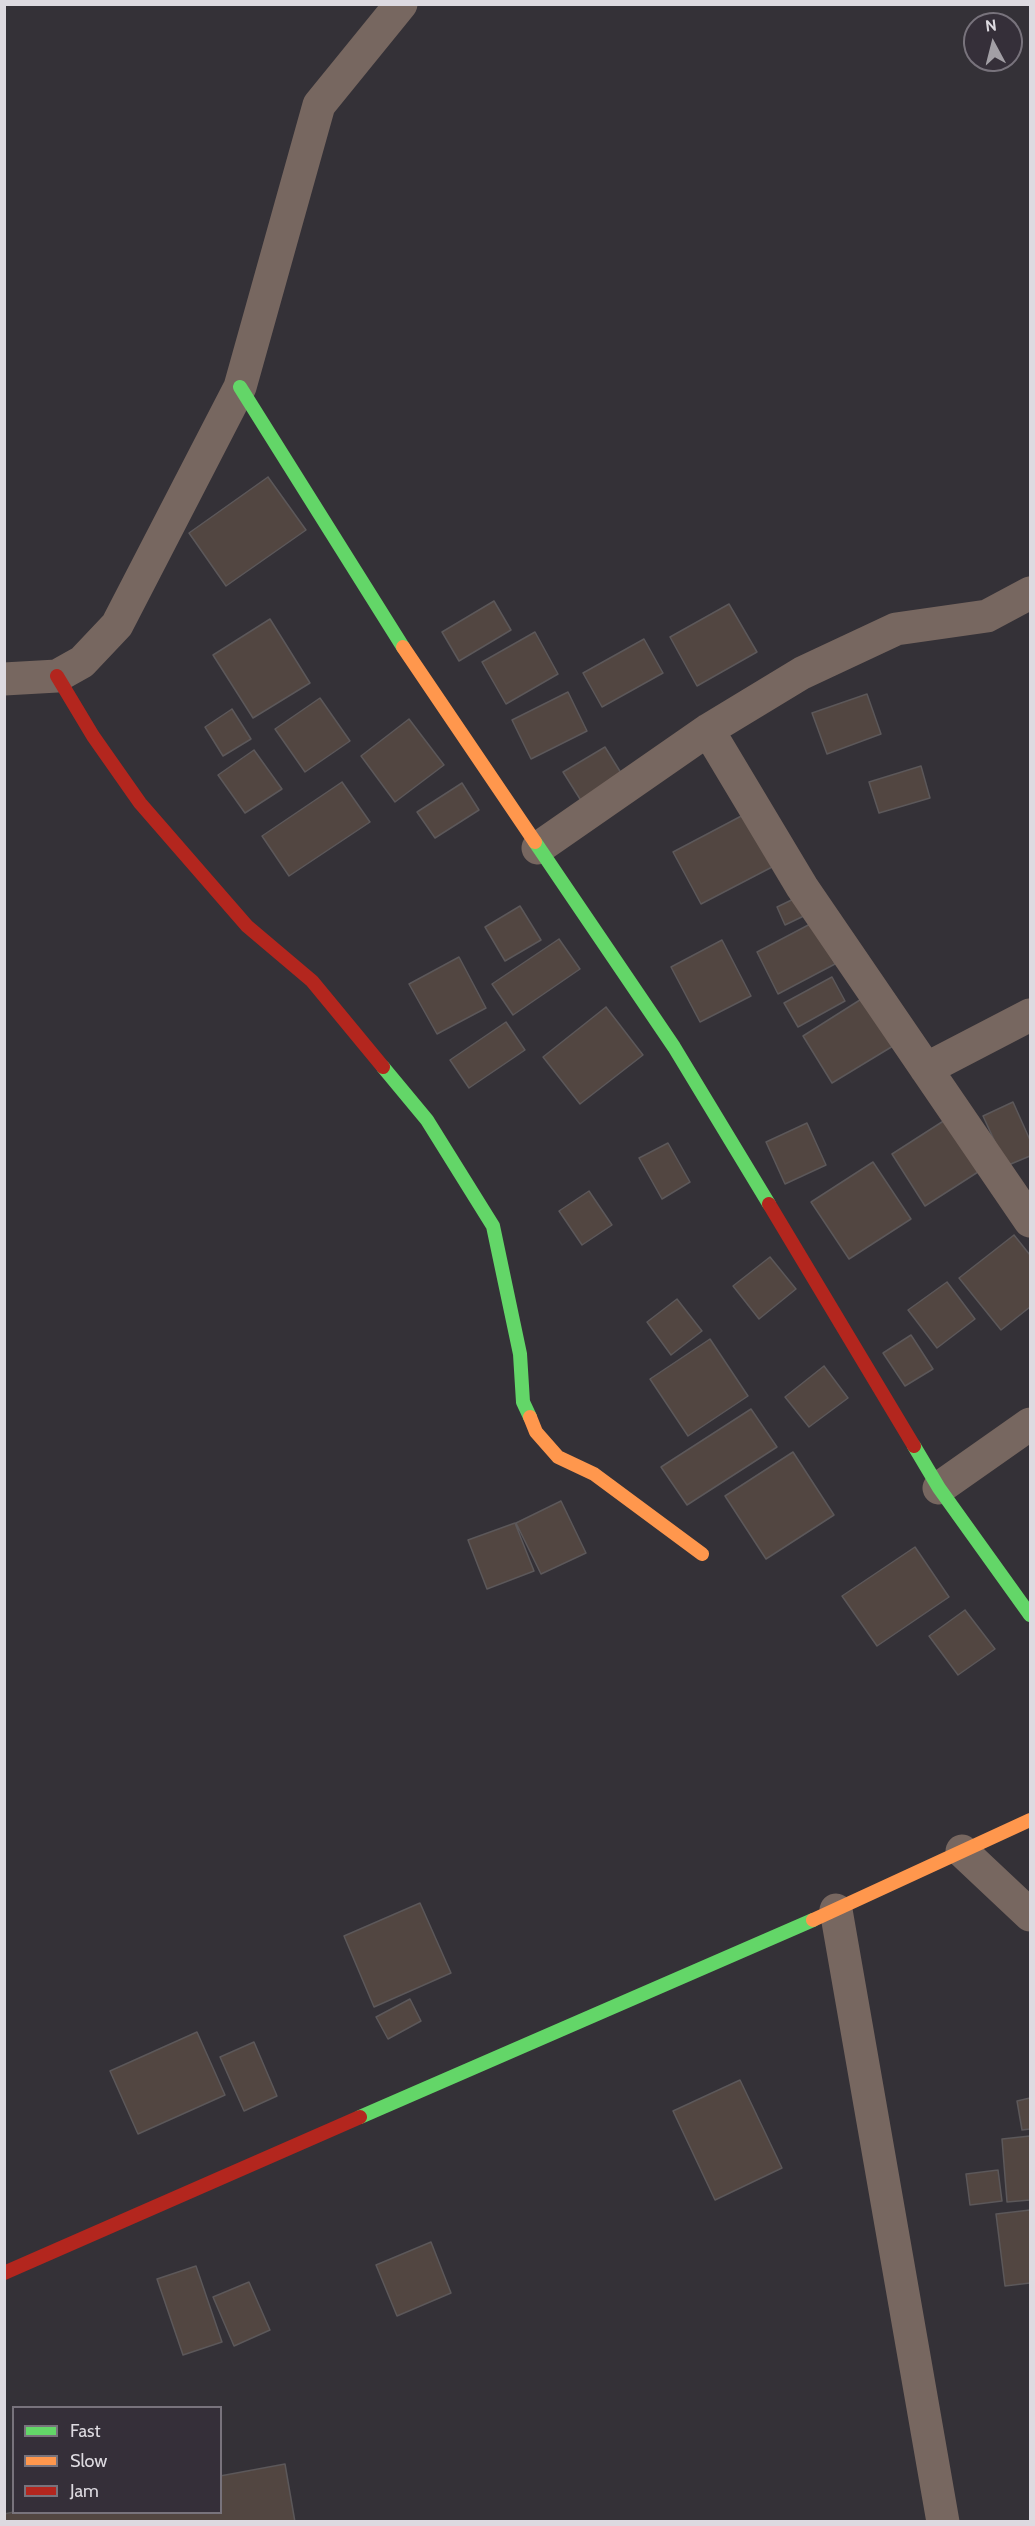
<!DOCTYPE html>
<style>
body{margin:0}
#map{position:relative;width:1035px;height:2526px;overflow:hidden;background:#343137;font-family:Cabin,sans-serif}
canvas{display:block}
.frame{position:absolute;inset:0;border:6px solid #dddae0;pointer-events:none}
.legend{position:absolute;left:12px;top:2406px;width:210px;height:108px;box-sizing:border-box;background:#352f39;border:2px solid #78737c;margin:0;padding:8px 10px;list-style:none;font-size:18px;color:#dddae0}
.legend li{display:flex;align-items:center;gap:12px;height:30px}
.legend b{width:30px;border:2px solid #78737c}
.north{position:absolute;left:963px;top:12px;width:60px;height:60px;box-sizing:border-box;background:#352f39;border:2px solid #78737c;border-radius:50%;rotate:353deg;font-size:16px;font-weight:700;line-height:24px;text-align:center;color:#dddae0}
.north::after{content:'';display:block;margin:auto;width:21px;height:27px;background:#a29fa5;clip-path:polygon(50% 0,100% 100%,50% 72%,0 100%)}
</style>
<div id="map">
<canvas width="1035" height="2526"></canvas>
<div class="frame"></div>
<ul class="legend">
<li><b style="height:8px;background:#63d668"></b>Fast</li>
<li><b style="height:8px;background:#ff974d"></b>Slow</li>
<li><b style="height:8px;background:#b3261e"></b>Jam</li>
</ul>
<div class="north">N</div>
</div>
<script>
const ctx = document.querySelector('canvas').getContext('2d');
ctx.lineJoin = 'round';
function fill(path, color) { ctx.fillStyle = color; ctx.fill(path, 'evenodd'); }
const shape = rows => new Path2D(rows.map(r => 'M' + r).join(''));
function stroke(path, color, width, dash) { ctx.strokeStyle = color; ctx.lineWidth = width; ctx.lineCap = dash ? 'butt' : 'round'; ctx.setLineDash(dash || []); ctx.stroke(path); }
const building = shape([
 [268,477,306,530,226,586,189,533,268,477],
 [494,601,511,630,459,661,442,632,494,601],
 [729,604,757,652,697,686,670,637,729,604],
 [270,619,310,683,253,718,213,655,270,619],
 [535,632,558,674,506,704,482,662,535,632],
 [644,639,663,673,602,707,583,673,644,639],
 [568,692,587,731,531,759,512,720,568,692],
 [867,694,881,734,827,754,812,713,867,694],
 [320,698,350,741,305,772,275,729,320,698],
 [232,709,251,739,223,756,205,727,232,709],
 [409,719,444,765,395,802,361,756,409,719],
 [605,747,626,781,585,807,563,772,605,747],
 [254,750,282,789,245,813,218,775,254,750],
 [921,766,930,798,879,813,869,782,921,766],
 [342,782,370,822,289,876,262,836,342,782],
 [462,783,479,810,435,838,417,812,462,783],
 [747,813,774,866,701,904,673,852,747,813],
 [802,895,810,913,785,925,777,907,802,895],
 [520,906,541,940,505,961,485,927,520,906],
 [814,922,835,964,778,994,757,952,814,922],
 [559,939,580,969,513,1015,492,984,559,939],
 [722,940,751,996,700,1022,671,967,722,940],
 [459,957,486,1008,437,1034,409,984,459,957],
 [832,977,845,1001,798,1027,784,1003,832,977],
 [863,998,893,1046,832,1083,803,1036,863,998],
 [606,1007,643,1055,580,1104,543,1057,606,1007],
 [506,1022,525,1050,469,1088,450,1060,506,1022],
 [1013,1102,1030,1140,1030,1156,1006,1166,983,1116,1013,1102],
 [945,1120,978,1172,925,1206,892,1154,945,1120],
 [807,1123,826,1165,785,1184,766,1142,807,1123],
 [668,1143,690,1182,662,1199,639,1158,668,1143],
 [873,1162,911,1219,849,1259,811,1202,873,1162],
 [589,1191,612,1225,582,1245,559,1211,589,1191],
 [1014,1235,1030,1255,1030,1307,1001,1330,959,1278,1014,1235],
 [770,1257,796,1289,759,1319,733,1286,770,1257],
 [947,1282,975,1319,937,1348,908,1310,947,1282],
 [677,1299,702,1331,671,1355,647,1322,677,1299],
 [911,1335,933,1369,905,1386,883,1353,911,1335],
 [710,1339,748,1396,688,1436,650,1379,710,1339],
 [824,1366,848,1398,809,1427,785,1397,824,1366],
 [751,1409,777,1447,687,1505,661,1467,751,1409],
 [793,1452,834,1515,766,1559,725,1496,793,1452],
 [561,1501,586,1553,541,1574,516,1523,561,1501],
 [515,1523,534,1571,487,1589,468,1540,515,1523],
 [915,1547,949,1597,877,1646,842,1596,915,1547],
 [965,1610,995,1649,958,1675,929,1636,965,1610],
 [420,1903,451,1973,374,2007,344,1936,420,1903],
 [410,1999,421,2021,388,2039,376,2017,410,1999],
 [197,2032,225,2095,138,2134,110,2071,197,2032],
 [254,2042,277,2096,244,2111,220,2057,254,2042],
 [740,2080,782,2168,715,2200,673,2111,740,2080],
 [1030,2098,1030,2129,1022,2130,1017,2101,1030,2098],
 [1030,2136,1030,2200,1007,2202,1002,2139,1030,2136],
 [998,2170,1002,2201,970,2205,966,2174,998,2170],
 [1030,2210,1030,2283,1005,2286,996,2214,1030,2210],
 [431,2242,451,2293,397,2316,376,2265,431,2242],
 [196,2266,222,2342,183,2355,157,2279,196,2266],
 [249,2282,270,2330,234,2346,213,2297,249,2282],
 [285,2464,295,2522,4,2522,4,2514,14,2512,220,2512,220,2476,285,2464]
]);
const street = shape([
 [4,679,57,676,82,662,117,625,240,387,319,105,401,4],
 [708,730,802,887,1030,1221],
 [538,848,708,730,802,673,896,629,987,616,1030,593],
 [926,1069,1030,1015],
 [939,1488,1030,1424],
 [962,1851,1030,1915],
 [836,1910,943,2522]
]);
const fast = shape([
 [240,387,403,647],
 [535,842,674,1047,769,1204],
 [383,1067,427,1120,493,1226,520,1354,523,1402,530,1417],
 [914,1446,939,1488,1030,1615],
 [360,2117,813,1920]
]);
const slow = shape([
 [403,647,535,842],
 [530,1417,536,1432,558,1457,594,1474,702,1554],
 [813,1920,1030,1820]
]);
const jam = shape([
 [57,676,93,736,140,803,247,926,312,981,383,1067],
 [769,1204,914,1446],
 [4,2273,360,2117]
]);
fill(building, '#524641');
stroke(building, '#5c585a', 1.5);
stroke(street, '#776760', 33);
stroke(fast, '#63d668', 14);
stroke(slow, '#ff974d', 14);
stroke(jam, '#b3261e', 14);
</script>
